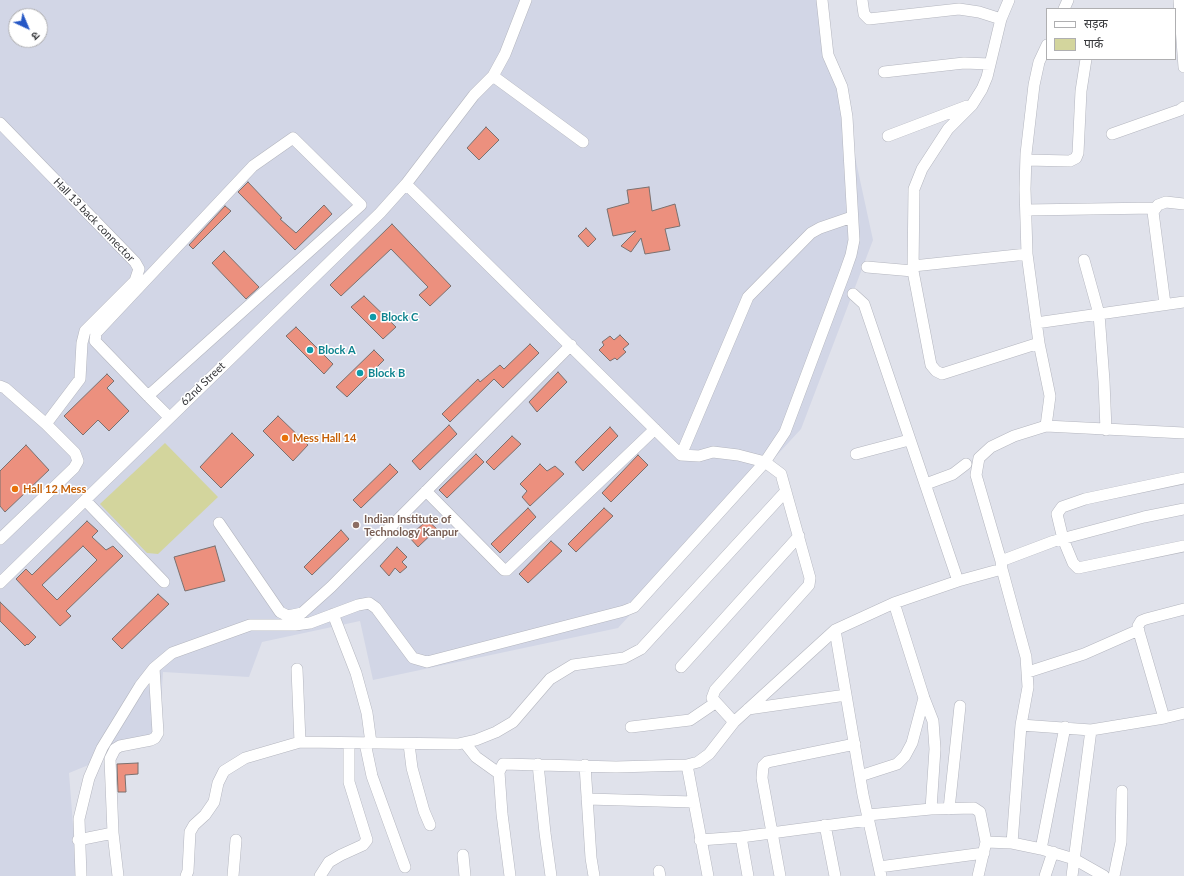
<!DOCTYPE html>
<meta charset="utf-8">
<style>
body{margin:0}
#map{position:relative;width:1184px;height:876px;overflow:hidden;background:#e0e2eb;font-family:Lato,"Noto Sans Devanagari",sans-serif}
canvas{display:block}
.legend{position:absolute;left:1046px;top:8px;width:130px;height:52px;box-sizing:border-box;background:#fff;border:1px solid #afafb1;margin:0;padding:5px 7px;list-style:none;font-size:12px;color:#37383b}
.legend li{display:flex;align-items:center;gap:8px;height:20px}
.legend b{width:20px;border:1px solid #afafb1}
.north{position:absolute;left:8px;top:8px;width:40px;height:40px;box-sizing:border-box;background:#fff;border:1px solid #afafb1;border-radius:50%;rotate:136deg;font-size:11px;font-weight:700;line-height:16px;text-align:center;color:#37383b}
.north::after{content:'';display:block;margin:auto;width:14px;height:18px;background:#2557c5;clip-path:polygon(50% 0,100% 100%,50% 72%,0 100%)}
</style>
<div id="map">
<canvas width="1184" height="876"></canvas>
<ul class="legend">
<li><b style="height:5px;background:#fff"></b>सड़क</li>
<li><b style="height:11px;background:#d3d59d"></b>पार्क</li>
</ul>
<div class="north">उ</div>
</div>
<script>
const ctx = document.querySelector('canvas').getContext('2d');
ctx.lineJoin = 'round';
function fill(path, color) { ctx.fillStyle = color; ctx.fill(path, 'evenodd'); }
const shape = rows => new Path2D(rows.map(r => 'M' + r).join(''));
function stroke(path, color, width, dash) { ctx.strokeStyle = color; ctx.lineWidth = width; ctx.lineCap = dash ? 'butt' : 'round'; ctx.setLineDash(dash || []); ctx.stroke(path); }
function label(font, color, halo, rows, align = 'center') {
  ctx.font = font + ' Lato,sans-serif'; ctx.lineWidth = 3; ctx.setLineDash([]); ctx.textBaseline = 'middle'; ctx.strokeStyle = halo; ctx.fillStyle = color; for (const [text, x, y, turn = 0] of rows) {
    ctx.save(); ctx.translate(x, y); ctx.rotate((+turn || 0) * Math.PI / 180); ctx.textAlign = isNaN(turn) ? turn : align; if (halo) ctx.strokeText(text, 0, 0); ctx.fillText(text, 0, 0); ctx.restore();
  }
}
const built = shape([
 [0,0,821,0,873,240,801,429,618,628,373,680,360,621,262,642,249,677,163,672,159,736,69,773,77,876,0,876],
 [16,16,40,16,40,40,16,40]
]);
const green = shape([
 [165,443,218,497,158,554,147,553,100,504]
]);
const building = shape([
 [486,127,499,140,479,160,467,148,486,127],
 [248,182,282,218,280,219,296,233,324,205,332,214,295,250,238,192,248,182],
 [649,187,652,211,675,204,680,226,665,229,670,250,645,254,641,238,631,252,621,246,636,231,613,236,607,209,629,203,627,190,649,187],
 [225,206,231,211,193,249,189,245,225,206],
 [392,224,451,286,430,306,419,295,428,287,391,249,341,296,330,285,392,224],
 [586,228,596,239,588,247,578,236,586,228],
 [224,251,259,287,246,299,212,263,224,251],
 [364,296,396,327,383,339,351,307,364,296],
 [296,327,333,364,324,374,286,336,296,327],
 [620,335,629,344,623,349,626,352,617,360,615,358,610,361,599,350,604,345,602,342,610,336,614,340,620,335],
 [530,344,539,353,503,388,494,379,450,422,442,414,478,379,480,382,500,365,504,369,530,344],
 [374,350,384,360,347,397,336,387,374,350],
 [558,372,567,382,537,412,529,402,558,372],
 [107,374,114,381,107,388,129,411,109,431,98,420,83,435,64,416,107,374],
 [278,416,308,445,293,461,263,431,278,416],
 [449,425,457,434,420,470,412,461,449,425],
 [610,427,618,436,583,471,575,462,610,427],
 [232,433,254,455,221,488,200,467,232,433],
 [512,436,521,444,494,470,486,462,512,436],
 [26,445,49,470,5,512,0,506,0,471,26,445],
 [476,454,484,462,447,498,439,490,476,454],
 [638,455,648,465,611,502,602,493,638,455],
 [390,464,398,472,361,508,353,500,390,464],
 [540,464,547,471,555,466,564,474,530,506,522,497,527,491,520,484,540,464],
 [528,508,536,517,500,553,491,544,528,508],
 [604,508,613,516,576,552,568,544,604,508],
 [427,520,437,529,418,547,409,537,427,520],
 [87,521,98,531,92,537,106,550,113,546,123,556,66,611,71,616,60,626,16,579,26,569,32,575,87,521],
 [83,546,97,560,57,600,42,585,83,546],
 [341,530,349,539,312,575,304,567,341,530],
 [551,541,562,551,528,583,519,574,551,541],
 [215,546,225,581,185,591,174,557,215,546],
 [397,547,407,557,402,562,407,567,400,573,395,568,389,576,380,566,397,547],
 [158,594,169,604,122,649,112,639,158,594],
 [0,602,36,637,28,645,27,644,25,646,0,621,0,602],
 [138,763,138,774,125,775,126,792,118,792,117,764,138,763]
]);
const minor = shape([
 [526,0,505,54,493,76,474,95,406,184,681,455,699,456,713,452,738,455,765,462,781,474,810,578,809,585,715,690,712,698,734,722,835,630,894,603,958,581,1002,569,1001,561,1054,541,1144,517,1184,509],
 [862,0,864,14,869,19,959,9,979,12,1001,19],
 [1009,0,1001,19,987,77,982,89,972,105,948,129,922,169,914,189,913,271,931,365,936,371,942,374,1039,343],
 [1179,0,1184,67],
 [1064,9,1068,0],
 [884,72,964,63,990,64],
 [493,76,583,142],
 [0,123,135,262,139,269,135,281,85,331,82,343,80,379,46,424],
 [1112,134,1180,110,1184,107],
 [888,136,967,106],
 [1026,160,1070,161,1076,158,1078,153,1081,91,1086,59],
 [1026,210,1155,208],
 [1084,260,1099,314,1104,381,1106,430],
 [913,266,1027,254],
 [867,267,913,271],
 [853,294,864,304,958,581],
 [1165,304,1153,212,1158,205,1166,202,1184,204],
 [1036,323,1184,302],
 [0,386,5,388,46,424,75,453,78,461,74,468,0,539],
 [148,396,361,205,293,138,253,166,96,333,95,341,148,396,169,417],
 [1046,426,1050,396,1039,343,1027,254,1025,189,1026,154,1034,85,1039,62,1047,45],
 [856,454,909,440],
 [681,455,748,297,811,233,820,228,852,217],
 [1184,478,1085,499,1062,507,1057,514,1063,539,1073,563,1078,568,1184,546],
 [926,484,953,474,966,464],
 [426,491,504,570,507,570,655,429],
 [85,500,164,582],
 [219,523,280,612,288,616,302,613,331,587,571,345],
 [1001,561,976,475,979,458,991,447,1014,436,1046,426,1184,433],
 [0,583,380,213,406,184],
 [894,603,924,698,933,721,935,749,931,809],
 [333,614,356,673,367,713,371,743],
 [835,630,863,795,881,876],
 [681,667,799,536],
 [297,669,300,742,458,744,476,740,496,732,513,722,550,679,573,665,624,658,641,649,786,491],
 [1028,672,1084,654,1134,632,1139,632],
 [748,709,846,695],
 [1164,718,1139,632,1138,626,1141,621,1146,619,1184,609],
 [1021,725,1091,730,1164,718,1184,713],
 [631,727,690,720,715,703],
 [365,743,372,776,405,867],
 [465,743,476,757,497,772,499,772],
 [409,744,412,768,424,811,430,825],
 [538,764,545,833,551,876],
 [585,765,591,858,594,876],
 [687,765,708,876],
 [860,776,897,764,905,756,912,743,924,698],
 [587,799,693,802],
 [949,809,960,706],
 [868,815,931,809,974,808,980,812,986,842],
 [825,825,835,876],
 [741,837,748,876],
 [78,840,113,833],
 [700,840,741,837,869,820],
 [1012,843,1041,849,1074,859,1104,876],
 [1041,849,1065,727],
 [463,855,465,876],
 [879,867,984,853],
 [659,871,660,876],
 [81,876,79,819,89,778,102,748,140,686,154,668,172,653,250,625,295,625,310,623,358,605,369,603,376,608,413,658,427,662,624,611,634,607,765,462,785,432,845,272,851,255,854,240,847,117,842,87,828,55,822,0],
 [118,876,113,833,110,759,115,749,120,746,151,740,155,738,158,733,154,668],
 [186,876,188,871,190,832,194,825,205,815,214,802,218,783,224,771,245,758,300,742],
 [233,876,236,840],
 [320,876,329,862,341,855,363,845,367,840,349,782,349,743],
 [510,876,502,814,499,772,503,764,616,767,687,765,698,762,709,754,734,722],
 [780,876,762,778,763,766,767,762,855,744],
 [978,876,986,842,1012,843,1021,725,1028,687,1026,657,1002,569],
 [1045,876,1053,852],
 [1072,876,1091,730],
 [1114,876,1121,842,1122,791]
]);
const markers = [
 [373,317,4,"#0f9aa8"],
 [310,350,4,"#0f9aa8"],
 [360,373,4,"#0f9aa8"],
 [285,438,4,"#e8710a"],
 [15,489,4,"#e8710a"],
 [356,525,4,"#8d6e63"]
];
const streetNames = [
 ["Hall 13 back connector",94,220,46],
 ["62nd Street",203,384,-44]
];
const cultureNames = [
 ["Block C",381,317],
 ["Block A",318,350],
 ["Block B",368,373]
];
const foodNames = [
 ["Mess Hall 14",293,438],
 ["Hall 12 Mess",23,489]
];
const educationNames = [
 ["Indian Institute of",364,519],
 ["Technology Kanpur",364,532]
];
fill(built, '#d2d6e6');
fill(green, '#d3d59d');
fill(building, '#ec907e');
stroke(building, '#7b716f', 1);
stroke(minor, '#b4b6bf', 12);
stroke(minor, '#fff', 11);
for (const [x, y, r, color] of markers) { const dot = new Path2D(); dot.arc(x, y, r, 0, 2 * Math.PI); ctx.fillStyle = color; ctx.fill(dot); stroke(dot, '#fff', 1.5); }
label('11px', '#37383b', '#fff', streetNames);
label('bold 11px', '#0d838f', '#fff', cultureNames, 'left');
label('bold 11px', '#c56008', '#fff', foodNames, 'left');
label('bold 11px', '#785e54', '#fff', educationNames, 'left');
</script>
